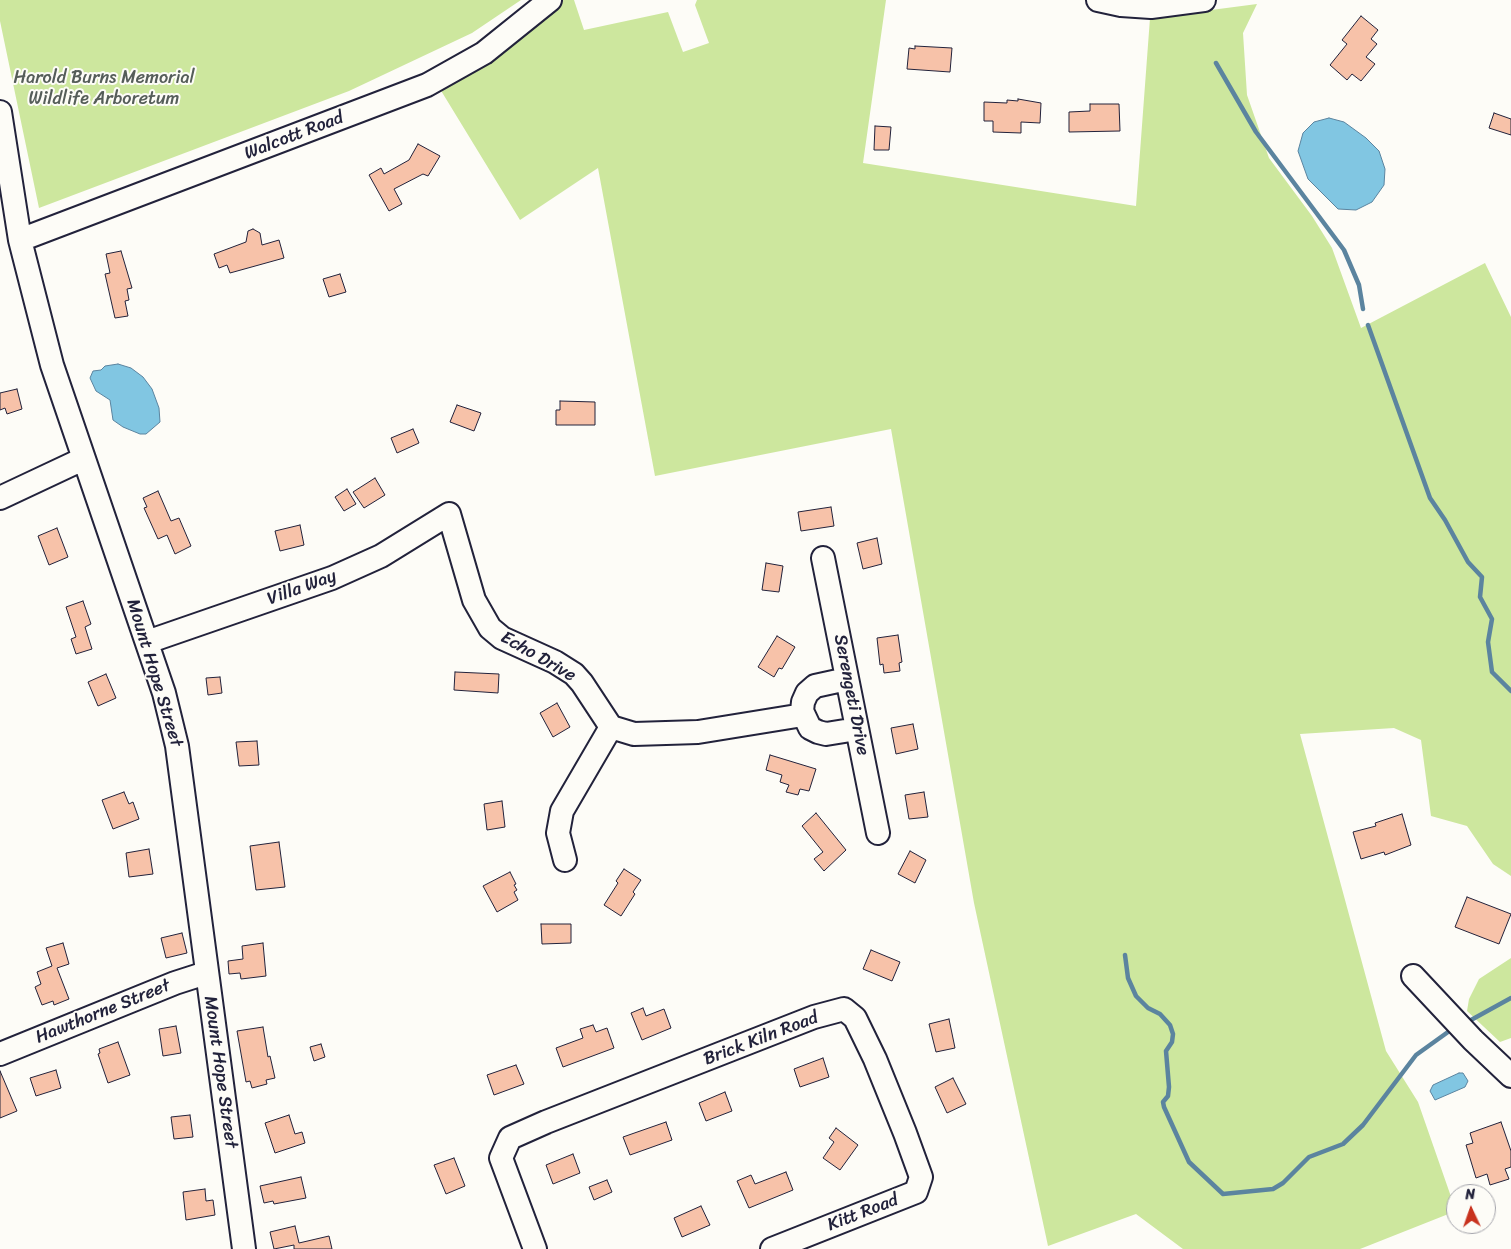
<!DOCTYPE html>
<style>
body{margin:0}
#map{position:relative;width:1511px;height:1249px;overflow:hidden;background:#fdfcf7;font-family:Sriracha,sans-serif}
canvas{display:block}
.north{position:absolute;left:1446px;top:1184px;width:50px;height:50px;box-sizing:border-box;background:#fdfcf7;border:1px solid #a5a5ac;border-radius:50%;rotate:357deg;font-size:14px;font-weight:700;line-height:20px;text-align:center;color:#22223b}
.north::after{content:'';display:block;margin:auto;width:18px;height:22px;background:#c8321e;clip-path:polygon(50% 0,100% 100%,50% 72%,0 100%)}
</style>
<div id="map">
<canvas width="1511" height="1249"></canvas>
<div class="north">N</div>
</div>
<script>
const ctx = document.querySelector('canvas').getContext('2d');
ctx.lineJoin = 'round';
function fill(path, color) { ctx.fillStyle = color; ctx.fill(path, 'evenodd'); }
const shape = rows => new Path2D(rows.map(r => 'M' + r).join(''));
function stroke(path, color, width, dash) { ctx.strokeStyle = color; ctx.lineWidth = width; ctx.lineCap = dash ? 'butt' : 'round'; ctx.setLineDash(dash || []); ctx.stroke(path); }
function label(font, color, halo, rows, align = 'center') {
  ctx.font = font + ' Sriracha,sans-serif'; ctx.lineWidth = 4; ctx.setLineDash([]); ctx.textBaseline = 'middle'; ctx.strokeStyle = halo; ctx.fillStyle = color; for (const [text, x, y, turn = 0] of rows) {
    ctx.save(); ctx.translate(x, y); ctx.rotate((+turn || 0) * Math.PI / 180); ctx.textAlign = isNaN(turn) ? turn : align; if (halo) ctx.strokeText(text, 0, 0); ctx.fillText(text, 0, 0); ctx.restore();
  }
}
const green = shape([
 [0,0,521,0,472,33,349,91,39,208,0,21],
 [560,0,574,0,584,30,668,12,683,52,709,43,695,5,697,0,886,0,863,163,1136,206,1150,18,1257,4,1243,33,1247,95,1269,158,1312,216,1332,248,1361,328,1485,263,1511,317,1511,876,1493,864,1467,826,1431,816,1421,740,1394,728,1300,734,1386,1051,1418,1102,1456,1211,1360,1249,1183,1249,1136,1214,1048,1246,974,903,891,429,655,476,598,168,520,220,440,89],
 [1511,958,1511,1038,1500,1042,1467,1011,1469,999,1479,979]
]);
const water = shape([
 [1329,118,1344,122,1366,138,1379,151,1385,169,1384,185,1372,202,1356,210,1338,209,1308,179,1298,151,1303,133,1314,122,1329,118],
 [118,364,131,368,143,377,152,389,159,408,160,422,146,434,140,434,123,427,113,420,110,400,96,391,90,378,93,371,101,370,105,366,118,364],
 [1459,1073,1463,1073,1468,1081,1465,1087,1435,1100,1430,1091,1433,1085,1459,1073]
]);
const stream = shape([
 [1216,63,1256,132,1344,250,1359,285,1363,309],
 [1368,325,1430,498,1445,520,1468,562,1482,577,1480,597,1492,619,1488,642,1492,672,1511,691],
 [1125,955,1128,978,1136,996,1148,1008,1160,1014,1170,1025,1173,1034,1172,1042,1166,1051,1169,1087,1168,1096,1163,1102,1164,1107,1189,1162,1223,1194,1273,1189,1283,1183,1309,1157,1343,1144,1363,1125,1416,1055,1448,1032],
 [1471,1020,1511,998]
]);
const building = shape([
 [1361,16,1378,30,1371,39,1377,44,1366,57,1375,64,1361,81,1352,74,1347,80,1330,65,1347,44,1342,40,1361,16],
 [915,46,952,48,950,72,907,69,909,48,915,49,915,46],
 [1018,99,1041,103,1040,123,1021,122,1021,133,993,132,993,121,984,121,984,102,1007,103,1007,100,1018,101,1018,99],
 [1090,104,1119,104,1120,131,1069,132,1069,112,1090,111,1090,104],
 [1494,113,1511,119,1511,135,1489,128,1494,113],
 [875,126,891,127,889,150,874,150,875,126],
 [418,144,440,156,428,176,423,174,394,189,402,204,389,211,369,175,381,168,384,174,409,160,418,144],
 [253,229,260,233,262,245,279,240,284,258,230,273,227,265,219,268,214,254,246,242,248,231,253,229],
 [121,251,132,288,127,289,129,300,125,301,128,316,115,318,105,274,110,273,106,254,121,251],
 [340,274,346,292,329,297,323,279,340,274],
 [17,389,22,409,7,414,5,408,0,410,0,393,17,389],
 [560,401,595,402,595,425,556,425,556,410,560,410,560,401],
 [457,405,481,413,474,431,450,422,457,405],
 [413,429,419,443,397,453,391,438,413,429],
 [375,478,385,495,364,508,353,492,375,478],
 [347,489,356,504,344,511,335,497,347,489],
 [158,491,171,521,179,518,191,546,175,554,167,535,158,539,144,508,147,507,143,498,158,491],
 [831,507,834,526,801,531,798,512,831,507],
 [300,525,304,545,280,551,275,531,300,525],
 [57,528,68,557,49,565,38,536,57,528],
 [877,538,882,564,863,569,857,543,877,538],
 [766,563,783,566,779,592,762,590,766,563],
 [83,601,91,624,85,627,92,649,76,654,71,639,76,637,66,607,83,601],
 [898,635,902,662,899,663,900,671,884,673,883,664,880,665,877,638,898,635],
 [777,636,795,647,782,669,779,668,774,677,758,667,777,636],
 [455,672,499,674,498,693,454,690,455,672],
 [106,674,116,698,98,706,88,682,106,674],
 [220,677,222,693,208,695,206,678,220,677],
 [557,703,570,727,553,737,540,713,557,703],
 [913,724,918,749,896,754,891,728,913,724],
 [257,741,259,765,239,766,236,742,257,741],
 [770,755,816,769,809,791,800,789,798,795,786,792,789,785,780,782,782,775,766,770,770,755],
 [124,792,129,804,133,802,139,819,113,829,102,800,124,792],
 [924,792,928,817,909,819,905,795,924,792],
 [502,801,505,827,487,830,484,804,502,801],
 [816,813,846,850,824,871,814,859,823,852,802,826,816,813],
 [1402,814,1411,845,1385,855,1384,852,1361,859,1353,832,1376,826,1375,823,1402,814],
 [279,842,285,887,256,890,250,846,279,842],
 [149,849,153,874,129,877,126,853,149,849],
 [910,851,926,860,915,883,898,874,910,851],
 [624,869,641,880,633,892,635,894,621,916,604,905,618,883,616,881,624,869],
 [510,872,516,884,514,885,517,890,514,892,518,900,497,912,483,886,510,872],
 [1467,897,1511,914,1499,944,1455,927,1467,897],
 [541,924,571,924,571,943,542,944,541,924],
 [182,933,187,953,166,958,161,938,182,933],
 [63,943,69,964,57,968,69,999,54,1005,53,1001,42,1005,35,987,41,984,37,972,52,966,46,948,63,943],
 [263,943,266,976,241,979,240,973,229,974,228,961,243,959,242,946,263,943],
 [871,950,900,962,892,981,863,969,871,950],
 [643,1008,646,1016,664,1009,671,1028,642,1040,631,1013,643,1008],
 [949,1019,955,1048,936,1052,929,1024,949,1019],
 [593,1025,596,1032,607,1028,614,1048,563,1067,556,1048,583,1038,580,1029,593,1025],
 [176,1026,181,1053,163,1056,159,1029,176,1026],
 [263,1027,268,1057,270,1056,275,1078,266,1080,267,1084,252,1088,250,1081,246,1082,237,1031,263,1027],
 [118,1042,130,1075,108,1083,98,1054,100,1053,99,1049,118,1042],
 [321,1044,325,1057,314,1061,310,1047,321,1044],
 [823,1058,829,1077,800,1087,794,1069,823,1058],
 [516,1065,524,1084,494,1095,487,1075,516,1065],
 [56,1070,61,1088,36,1096,30,1078,56,1070],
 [0,1071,17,1111,0,1118,0,1071],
 [953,1078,966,1104,947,1113,935,1087,953,1078],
 [725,1092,732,1111,706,1121,699,1103,725,1092],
 [190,1115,193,1137,174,1139,171,1117,190,1115],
 [289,1115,295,1134,302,1132,305,1143,275,1153,265,1123,289,1115],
 [666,1122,672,1140,630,1155,623,1137,666,1122],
 [1501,1122,1511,1151,1511,1167,1505,1169,1509,1179,1490,1185,1487,1174,1476,1178,1466,1145,1473,1143,1470,1133,1501,1122],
 [836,1128,858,1145,840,1170,823,1158,834,1142,829,1138,836,1128],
 [573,1154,580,1173,553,1184,546,1165,573,1154],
 [454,1158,465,1186,446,1194,434,1165,454,1158],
 [786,1172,793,1190,749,1208,737,1181,751,1175,755,1184,786,1172],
 [301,1177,306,1198,274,1204,273,1201,264,1203,260,1186,301,1177],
 [607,1180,612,1192,594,1200,589,1187,607,1180],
 [205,1189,206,1201,213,1200,215,1215,186,1220,183,1192,205,1189],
 [701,1206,710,1225,682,1237,674,1218,701,1206],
 [295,1226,299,1243,329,1236,332,1249,294,1249,294,1245,274,1249,270,1232,295,1226]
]);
const minor = shape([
 [1098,0,1121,5,1151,7,1204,0],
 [0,112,20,240,52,365,164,693,177,746,244,1249],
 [20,240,427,85,484,53,550,0],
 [0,498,83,459],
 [823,558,878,833],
 [147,642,332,578,381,556,449,514,474,600,490,628,502,638,555,662,574,674,582,683,611,727,634,734,698,732,803,715],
 [847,679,815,686,807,693,803,702,802,711,810,728,818,732,826,734,857,729],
 [565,860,558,833,562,811,611,727],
 [1413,976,1473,1040,1511,1076],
 [0,1054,175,983,206,973],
 [535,1249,501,1158,510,1138,546,1122,814,1017,844,1009,855,1018,875,1059,905,1133,921,1177,916,1192,772,1249]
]);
const parkNames = [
 ["Harold Burns Memorial",104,78],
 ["Wildlife Arboretum",104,99]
];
const streetNames = [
 ["Walcott Road",294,136,-21],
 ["Villa Way",302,588,-20],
 ["Echo Drive",538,657,30],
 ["Mount Hope Street",154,673,73],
 ["Serengeti Drive",851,695,79],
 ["Hawthorne Street",103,1012,-22],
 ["Brick Kiln Road",761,1039,-21],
 ["Mount Hope Street",220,1072,82],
 ["Kitt Road",863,1213,-21]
];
fill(green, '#cde79e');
fill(water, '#81c6e2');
stroke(water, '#5b849f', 1);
stroke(stream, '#5b849f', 4.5);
fill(building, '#f7c2a9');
stroke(building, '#22223b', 1);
stroke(minor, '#22223b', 26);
stroke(minor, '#fdfcf7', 22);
label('18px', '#555d59', '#fdfcf7', parkNames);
label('18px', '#22223b', '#fdfcf7', streetNames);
</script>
